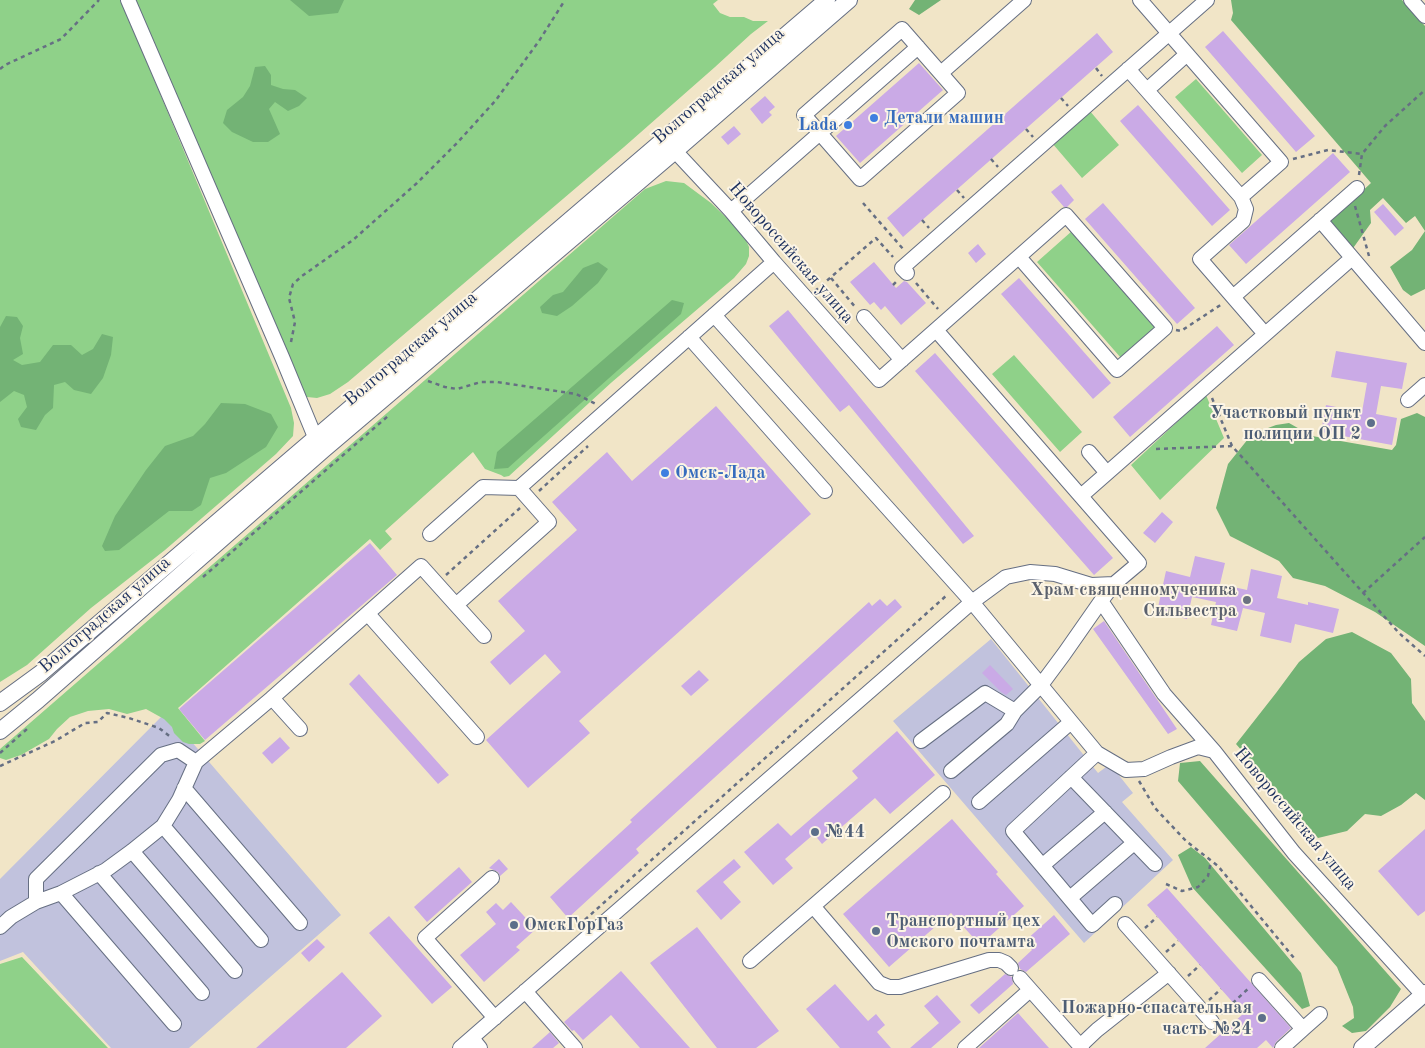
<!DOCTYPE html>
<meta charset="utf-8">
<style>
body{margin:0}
canvas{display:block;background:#f1e5c7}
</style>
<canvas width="1425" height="1048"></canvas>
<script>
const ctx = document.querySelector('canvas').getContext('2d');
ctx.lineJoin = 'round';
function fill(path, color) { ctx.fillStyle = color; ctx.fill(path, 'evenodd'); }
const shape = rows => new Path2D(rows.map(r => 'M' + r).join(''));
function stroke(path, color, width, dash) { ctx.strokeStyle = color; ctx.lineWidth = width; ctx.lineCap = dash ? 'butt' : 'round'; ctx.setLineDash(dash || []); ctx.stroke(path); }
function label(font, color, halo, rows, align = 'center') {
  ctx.font = font + ' "Old Standard TT",serif'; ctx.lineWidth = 4; ctx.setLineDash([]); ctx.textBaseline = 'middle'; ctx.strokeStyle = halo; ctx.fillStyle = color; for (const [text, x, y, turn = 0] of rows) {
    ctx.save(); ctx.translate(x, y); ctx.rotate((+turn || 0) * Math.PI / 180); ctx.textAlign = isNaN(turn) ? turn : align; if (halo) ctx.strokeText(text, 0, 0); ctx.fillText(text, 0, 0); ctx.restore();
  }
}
const industrial = shape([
 [991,639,1098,773,1110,764,1133,793,1122,802,1173,860,1084,943,893,721],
 [166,712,341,915,189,1048,111,1048,23,952,0,961,0,879]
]);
const green = shape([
 [0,0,121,0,291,408,294,423,293,436,276,454,165,550,91,608,27,665,0,682],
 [135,0,718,0,713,4,720,13,730,17,744,17,753,21,768,21,751,34,715,67,624,147,348,382,330,394,317,398,307,397,300,393],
 [1196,79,1262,155,1242,173,1175,97],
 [1089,110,1119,145,1082,178,1052,143],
 [666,181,684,183,711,203,734,225,745,238,749,247,749,256,746,264,734,278,612,382,509,476,504,477,501,475,485,469,473,452,385,531,392,539,380,550,370,539,178,708,205,741,200,744,189,744,183,742,174,733,172,727,164,719,146,709,127,714,109,709,88,711,70,717,57,729,49,739,21,755,6,760,0,758,0,749,645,189],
 [1072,231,1156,327,1121,358,1037,262],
 [1014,355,1082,432,1060,452,992,374],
 [1206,395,1224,438,1160,500,1131,465],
 [22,957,108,1048,0,1048,0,964]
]);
const forest = shape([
 [290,0,344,0,338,13,309,16],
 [915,0,941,0,919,15,909,9],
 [1231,0,1402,0,1425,26,1425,289,1411,296,1403,290,1390,267,1412,250,1425,231,1415,216,1406,223,1383,198,1370,210,1371,223,1351,251,1328,223,1371,183,1231,20,1233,13],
 [265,66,271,75,271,85,283,89,295,90,307,98,299,106,288,111,275,102,269,109,280,134,268,142,253,142,232,132,223,123,227,110,243,97,250,86,255,67],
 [598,262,608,269,598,283,572,306,557,316,542,313,540,307,553,295,563,292,583,268],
 [672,300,684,303,681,314,508,468,494,469,497,452],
 [6,316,17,317,23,326,20,338,23,354,13,360,22,365,40,362,53,345,71,345,82,355,93,349,102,334,113,337,111,355,103,378,91,394,74,390,65,382,54,385,53,408,45,415,36,430,21,427,18,419,27,407,24,395,14,391,0,402,0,327],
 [221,403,245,404,271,414,278,427,266,447,226,473,210,478,201,505,192,511,169,511,119,550,105,551,102,546,115,516,146,470,165,446,193,436,205,424],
 [1417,413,1425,417,1425,646,1375,612,1325,586,1293,578,1279,561,1230,536,1216,508,1228,464,1252,434,1276,425,1289,423,1312,436,1392,450,1396,445,1401,419],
 [1352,632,1391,653,1411,679,1412,703,1425,721,1425,800,1416,793,1401,805,1381,816,1365,814,1347,831,1318,838,1236,744,1276,693,1299,662,1326,639],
 [1200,761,1401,989,1390,1007,1366,1031,1352,1033,1342,1026,1354,1018,1353,1007,1337,967,1178,781,1180,763],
 [1191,847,1205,858,1301,973,1310,1006,1302,1009,1192,887,1178,855]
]);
const building = shape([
 [1223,31,1315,136,1296,152,1205,47],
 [1097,33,1113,52,903,237,887,218],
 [919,63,943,90,860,163,836,136],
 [765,96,775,107,769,112,772,115,762,124,750,109],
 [1138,105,1230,210,1212,226,1120,121],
 [734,126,741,134,728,145,721,137],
 [1333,153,1350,172,1246,264,1229,245],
 [1061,184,1074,200,1067,207,1064,207,1051,192],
 [1103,203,1195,308,1177,324,1085,219],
 [1383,204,1404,228,1395,236,1374,212],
 [978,244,986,254,976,263,968,253],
 [874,262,896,288,904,281,907,282,926,303,901,325,885,306,881,310,874,302,870,305,850,282],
 [1019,278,1111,383,1093,399,1001,294],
 [788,310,974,536,963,544,849,405,840,412,769,326],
 [1217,326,1234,345,1130,437,1113,417],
 [1336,351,1407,363,1402,389,1381,386,1376,414,1397,418,1392,445,1321,432,1326,405,1362,412,1367,383,1331,377],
 [935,353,1113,558,1094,575,915,371],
 [716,406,811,514,579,721,590,733,528,788,486,740,561,672,545,654,510,685,490,662,525,631,498,601,577,530,552,502,607,452,632,481],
 [1162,512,1173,522,1155,543,1143,533],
 [370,543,397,575,205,740,179,709],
 [1195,556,1225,563,1220,584,1247,590,1251,569,1282,576,1277,598,1308,605,1308,602,1339,609,1333,633,1295,624,1291,643,1260,636,1265,613,1243,608,1237,631,1211,625,1216,602,1192,597,1187,619,1157,612,1166,571,1190,577],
 [880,599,887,606,895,599,902,607,636,849,639,853,568,918,550,897,632,822,630,820,869,602,872,606],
 [1104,621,1177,729,1168,734,1093,629],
 [990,665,1013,689,1006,695,1001,692,982,673],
 [699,670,709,680,691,696,681,686],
 [359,674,449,775,438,784,349,684],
 [897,731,935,775,890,814,875,798,822,844,814,834,785,859,793,868,773,885,744,852,778,823,791,836,858,778,852,771],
 [280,737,290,748,272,764,262,753],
 [952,819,998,872,996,874,1024,906,980,945,951,913,889,967,843,914],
 [1425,829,1425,911,1418,916,1378,871],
 [499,859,508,869,500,876,498,872,489,868],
 [734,859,741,867,723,882,741,902,721,920,696,891],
 [459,867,472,882,427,922,414,907],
 [1167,888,1291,1028,1276,1042,1273,1048,1266,1040,1257,1048,1205,1048,1243,1014,1147,905],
 [511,902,536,929,516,947,520,950,484,982,460,955,496,924,486,912,496,903,503,910],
 [1054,915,1070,934,1026,972,1020,969,1018,963,1032,950,1025,941],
 [389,916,452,987,432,1004,369,933],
 [697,927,779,1031,756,1048,717,1048,650,963],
 [317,939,325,947,309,962,301,953],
 [621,971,690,1048,640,1048,611,1015,583,1040,574,1030,572,1031,564,1022],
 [342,972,382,1016,346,1048,256,1048],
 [1005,974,1012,977,1013,984,979,1014,970,1005],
 [835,984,868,1021,876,1014,885,1025,877,1032,891,1048,840,1048,806,1009],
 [937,995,961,1022,931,1048,910,1048,939,1023,924,1006],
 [1018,1013,1049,1048,979,1048],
 [550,1032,559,1043,553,1048,532,1048]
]);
const path = shape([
 [1096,68,1102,76],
 [0,69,5,65,61,39,99,0],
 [1061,98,1068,106],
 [1026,129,1033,137],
 [991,159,998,167],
 [1293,159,1328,150,1362,154],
 [1359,175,1362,154,1385,126,1425,90],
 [957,190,964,198],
 [863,203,904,250],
 [1355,206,1369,256],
 [922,220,929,228],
 [831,278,856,308],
 [916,283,938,309],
 [893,285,898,280],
 [815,291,876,238,893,257],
 [1176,330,1181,331,1222,304],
 [291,342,295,322,289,298,293,284,302,276,353,240,417,183,458,142,496,100,539,41,565,0],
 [428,381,445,387,457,389,481,382,497,382,576,394,596,404],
 [1212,398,1232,446,1399,633,1425,656],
 [1156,449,1232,446],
 [539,491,588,446],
 [446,575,520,508],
 [203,577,388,416],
 [1363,593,1425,537],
 [0,753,27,729],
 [0,766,55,741,85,723,98,722,107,713,129,718,159,728,172,738],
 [1139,781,1155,808,1186,841,1218,866,1294,958],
 [1166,884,1182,891,1198,887,1208,876,1211,861],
 [579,925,947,595],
 [1145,928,1157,917],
 [1166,952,1178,941],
 [1188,976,1200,965],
 [1209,1000,1221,989],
 [1221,1014,1250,987]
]);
const minor = shape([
 [128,0,282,357,315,437,321,447],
 [1140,0,1281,162,1241,197],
 [1411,0,1425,16],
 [902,29,958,93,860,179,804,115,902,29],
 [1128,69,1241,197,1246,209,1243,221,1200,259,1265,334],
 [941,73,1024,0],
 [1147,90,1187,54],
 [675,151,731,211,774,262,879,380,1066,215,1165,328,1117,370,1019,257],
 [731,211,918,47],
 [1320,220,1425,343],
 [907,273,902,268,1207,0],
 [1233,297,1357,188],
 [714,315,972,602,1097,753,1126,770,1144,769,1171,757,1198,747,1214,751],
 [864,317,902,360],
 [936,330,1139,563,1114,584,1101,601,1064,654,1041,685,1015,711,1007,724,951,771],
 [689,337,825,491],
 [1408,400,1425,385],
 [1089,452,1107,473],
 [1081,496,1352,258],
 [430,534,483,487,519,488],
 [1101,601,1164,694,1214,751,1294,853,1423,995],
 [456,605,484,636],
 [368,614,477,737],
 [272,698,300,729],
 [921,741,985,693,1015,711],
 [1097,753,1013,831,1092,925,1115,904],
 [1071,777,1155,864],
 [184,788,300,923],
 [979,802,1071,722],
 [163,826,261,940],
 [132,851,235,971],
 [1043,865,1105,812],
 [99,873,202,993],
 [492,878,425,938,495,1018],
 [61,893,174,1024],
 [1070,898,1134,843],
 [36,902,36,879,161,755,178,750,196,762],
 [813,906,879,983,889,987,900,987,989,960,999,960,1006,963,1011,968],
 [1125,924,1212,1022],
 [0,927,11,917,36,902,61,893,106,870,132,851,163,826,179,800,196,762,272,698,421,566,456,605,549,522,519,488,774,262],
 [750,961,943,793],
 [1020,978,1082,1048],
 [1259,980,1303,1029,1320,1014],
 [525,991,575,1048],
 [472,1038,480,1048],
 [1080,1046,1097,1030,1169,973],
 [460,1048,972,602,1006,577,1030,572,1055,574,1091,585,1114,584],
 [965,1048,1030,990],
 [1282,1048,1303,1029]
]);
const major = shape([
 [0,703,41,673,827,0],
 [0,731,38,700,323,450,675,151,849,0],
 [1362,1048,1425,993]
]);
const markers = [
 [874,118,5,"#3f7fe0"],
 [848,125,5,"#3f7fe0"],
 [1371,423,5,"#5c6f8a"],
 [665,473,5,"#3f7fe0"],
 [1247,600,5,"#6b7280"],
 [815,832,5,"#5c6f8a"],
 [514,925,5,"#5c6f8a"],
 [876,931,5,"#5c6f8a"],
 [1262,1018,5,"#5c6f8a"]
];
const streetNames = [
 ["Волгоградская улица",719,86,-41],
 ["Новороссийская улица",791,253,49],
 ["Волгоградская улица",411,349,-40],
 ["Волгоградская улица",105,615,-41],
 ["Новороссийская улица",1295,819,50]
];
const shopNames = [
 ["Детали машин",884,118],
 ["Lada",838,125,"right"],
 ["Омск-Лада",675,473]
];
const serviceNames = [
 ["Участковый пункт",1361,413,"right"],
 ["полиции ОП 2",1361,434,"right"],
 ["№44",825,832],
 ["Транспортный цех",886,921],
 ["Омского почтамта",886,942],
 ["ОмскГорГаз",524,925],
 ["Пожарно-спасательная",1252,1008,"right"],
 ["часть №24",1252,1029,"right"]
];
const worshipNames = [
 ["Храм священномученика",1237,590],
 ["Сильвестра",1237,611]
];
fill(industrial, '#c1c2dd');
fill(green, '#8fd189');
fill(forest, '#73b375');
fill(building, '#caaae6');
stroke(minor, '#666f83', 16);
stroke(major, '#666f83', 18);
stroke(path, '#666f83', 2.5, [4, 4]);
stroke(minor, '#fff', 14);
stroke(major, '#fff', 16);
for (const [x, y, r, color] of markers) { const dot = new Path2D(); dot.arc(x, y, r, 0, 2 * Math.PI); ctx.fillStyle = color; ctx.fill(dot); stroke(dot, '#fcf5e5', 2); }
label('18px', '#1b2f5e', '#fcf5e5', streetNames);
label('bold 18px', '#366cbe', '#fcf5e5', shopNames, 'left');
label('bold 18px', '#4e5e75', '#fcf5e5', serviceNames, 'left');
label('bold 18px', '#5b616d', '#fcf5e5', worshipNames, 'right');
</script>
